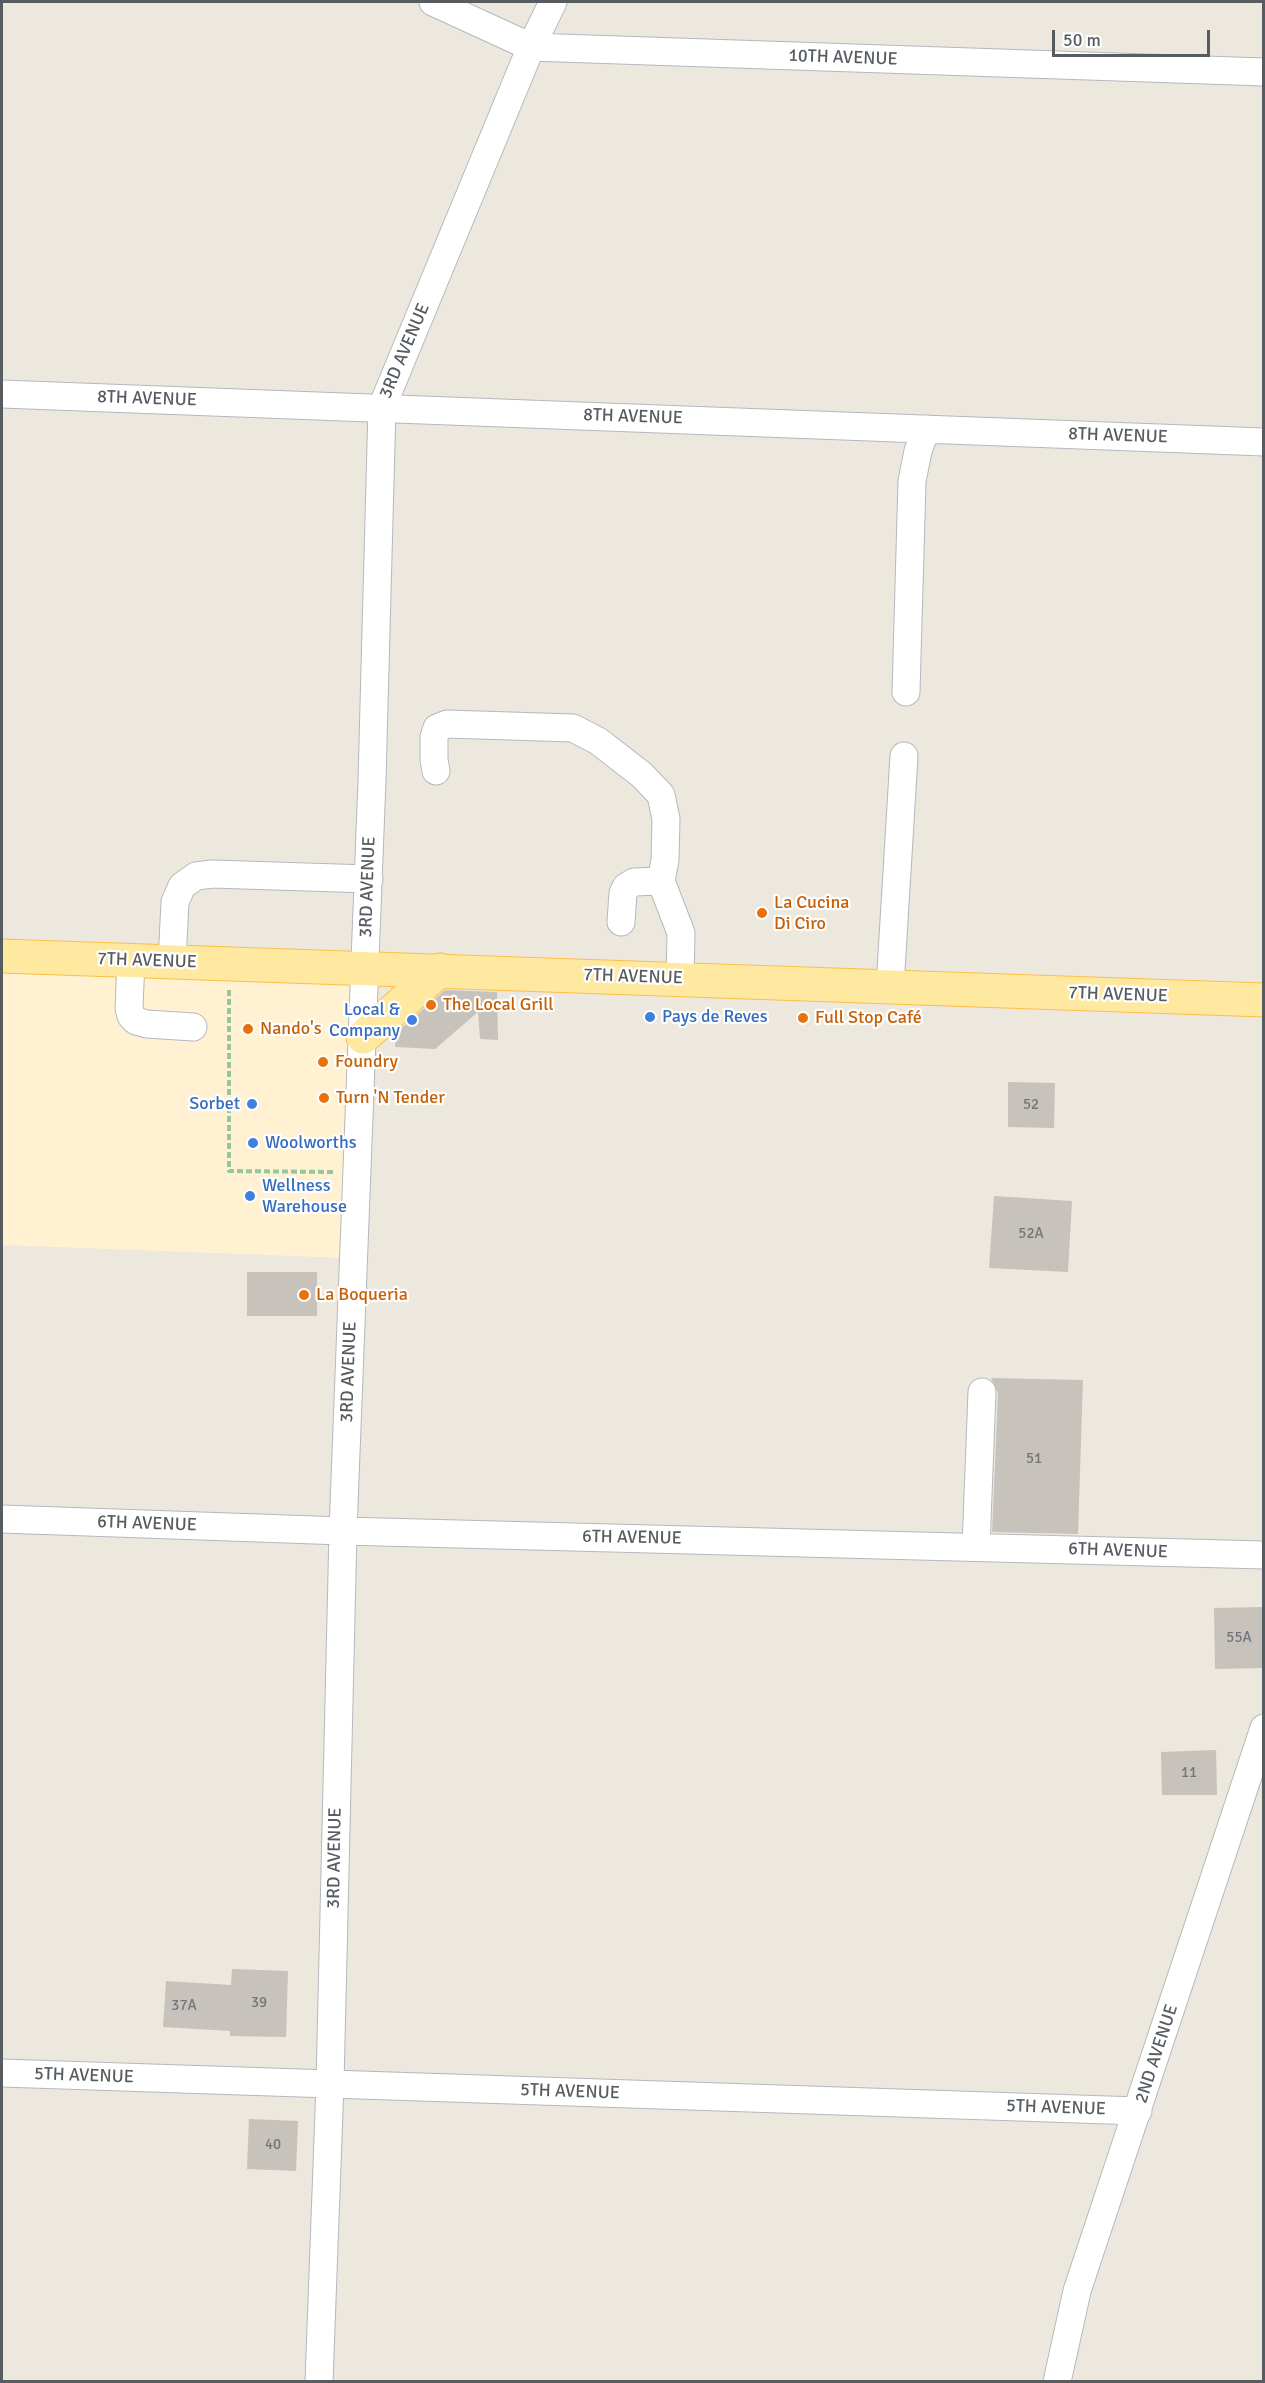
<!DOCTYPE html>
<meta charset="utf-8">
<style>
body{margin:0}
#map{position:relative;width:1265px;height:2383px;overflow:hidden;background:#ece8de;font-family:Signika,sans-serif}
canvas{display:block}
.frame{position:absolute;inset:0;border:3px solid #575c61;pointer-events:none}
.scale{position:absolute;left:1052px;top:30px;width:158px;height:27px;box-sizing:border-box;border:3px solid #575c61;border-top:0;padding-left:8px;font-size:18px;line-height:21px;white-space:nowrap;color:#575c61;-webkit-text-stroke:4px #fff;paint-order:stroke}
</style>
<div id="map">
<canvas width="1265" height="2383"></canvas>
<div class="frame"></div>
<div class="scale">50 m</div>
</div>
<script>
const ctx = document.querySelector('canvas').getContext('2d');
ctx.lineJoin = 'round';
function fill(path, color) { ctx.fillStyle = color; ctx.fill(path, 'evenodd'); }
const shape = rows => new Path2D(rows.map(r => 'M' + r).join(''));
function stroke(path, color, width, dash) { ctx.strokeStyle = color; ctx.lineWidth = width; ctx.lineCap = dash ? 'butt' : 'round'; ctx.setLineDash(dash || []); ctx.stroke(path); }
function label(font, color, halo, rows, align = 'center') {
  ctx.font = font + ' Signika,sans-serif'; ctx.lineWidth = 4.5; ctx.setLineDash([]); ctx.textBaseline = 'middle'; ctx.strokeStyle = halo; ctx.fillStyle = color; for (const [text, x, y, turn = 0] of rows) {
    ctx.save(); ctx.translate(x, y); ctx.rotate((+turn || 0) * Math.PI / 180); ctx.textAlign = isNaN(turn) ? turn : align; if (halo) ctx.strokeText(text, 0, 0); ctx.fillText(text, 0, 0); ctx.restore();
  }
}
const commercial = shape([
 [2,969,358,977,347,1258,2,1245]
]);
const building = shape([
 [445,990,497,992,498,1040,480,1039,478,1012,435,1049,395,1047,396,1033],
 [1008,1082,1055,1083,1054,1128,1008,1127],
 [994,1196,1072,1201,1068,1272,989,1268],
 [247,1272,317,1272,317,1316,247,1316],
 [991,1378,1083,1380,1078,1534,992,1532,998,1393],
 [1263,1607,1263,1668,1215,1669,1214,1608],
 [1216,1750,1217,1795,1162,1795,1161,1752],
 [232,1969,288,1971,286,2037,230,2036,230,2031,163,2027,166,1981,231,1985],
 [249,2119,298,2121,296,2171,247,2169]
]);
const path = shape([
 [229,990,229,1171,333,1172]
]);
const minor = shape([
 [433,2,531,47,1264,72],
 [2,394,1264,442],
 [906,692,912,481,918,451,926,429],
 [436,771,434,760,434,737,437,728,447,724,573,728,598,741,642,775,661,795,666,819,665,860,661,881,681,933,680,979],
 [621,922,623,893,626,887,634,882,661,881],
 [131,960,129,1008,131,1016,136,1021,147,1024,193,1027],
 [172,962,175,902,182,886,196,876,212,874,369,879],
 [890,987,904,756],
 [2,1519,343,1531,1264,1555],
 [976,1547,982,1392],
 [2,2073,1138,2111],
 [319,2382,330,2084,343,1531,372,780,382,407,531,47,553,2],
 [1057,2382,1077,2291,1264,1728]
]);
const major = shape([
 [2,956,1264,1000],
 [363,1037,440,970]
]);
const markers = [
 [762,913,6,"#e8710a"],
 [431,1005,6,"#e8710a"],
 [650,1017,6,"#3f7fe0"],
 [803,1018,6,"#e8710a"],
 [412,1020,6,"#3f7fe0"],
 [248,1029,6,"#e8710a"],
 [323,1062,6,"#e8710a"],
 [324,1098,6,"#e8710a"],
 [252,1104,6,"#3f7fe0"],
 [253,1143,6,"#3f7fe0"],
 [250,1196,6,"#3f7fe0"],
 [304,1295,6,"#e8710a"]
];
const numberNames = [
 ["52",1031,1105],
 ["52A",1031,1234],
 ["51",1034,1459],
 ["55A",1239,1638],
 ["11",1189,1773],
 ["39",259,2003],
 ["37A",184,2006],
 ["40",273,2145]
];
const streetNames = [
 ["10TH AVENUE",843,58,2],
 ["3RD AVENUE",405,351,-67],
 ["8TH AVENUE",147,399,2],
 ["8TH AVENUE",633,417,2],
 ["8TH AVENUE",1118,436,2],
 ["3RD AVENUE",368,887,-88],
 ["7TH AVENUE",147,961,2],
 ["7TH AVENUE",633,977,2],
 ["7TH AVENUE",1118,995,2],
 ["3RD AVENUE",349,1372,-88],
 ["6TH AVENUE",147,1524,2],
 ["6TH AVENUE",632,1538,1],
 ["6TH AVENUE",1118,1551,2],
 ["3RD AVENUE",335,1858,-89],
 ["2ND AVENUE",1157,2054,-72],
 ["5TH AVENUE",84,2076,2],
 ["5TH AVENUE",570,2092,2],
 ["5TH AVENUE",1056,2108,2]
];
const foodNames = [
 ["La Cucina",774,903],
 ["Di Ciro",774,924],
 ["The Local Grill",443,1005],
 ["Full Stop Café",815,1018],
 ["Nando's",260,1029],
 ["Foundry",335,1062],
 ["Turn 'N Tender",336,1098],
 ["La Boqueria",316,1295]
];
const shopNames = [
 ["Local &",400,1010,"right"],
 ["Company",400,1031,"right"],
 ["Pays de Reves",662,1017],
 ["Sorbet",240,1104,"right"],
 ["Woolworths",265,1143],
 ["Wellness",262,1186],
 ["Warehouse",262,1207]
];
fill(commercial, '#fff1d1');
fill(building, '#c7c2bb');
stroke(minor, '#b4b8bd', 29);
stroke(major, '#fdbd47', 35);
stroke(path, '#91c89c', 4, [6, 3]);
stroke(minor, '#fff', 27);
stroke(major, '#ffe9a1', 33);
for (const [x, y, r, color] of markers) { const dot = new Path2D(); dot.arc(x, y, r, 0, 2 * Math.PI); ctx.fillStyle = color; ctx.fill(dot); stroke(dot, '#fff', 2); }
label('15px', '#737678', null, numberNames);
label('18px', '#575c61', '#fff', streetNames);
label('18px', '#c56008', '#fff', foodNames, 'left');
label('18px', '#366cbe', '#fff', shopNames, 'left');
</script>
